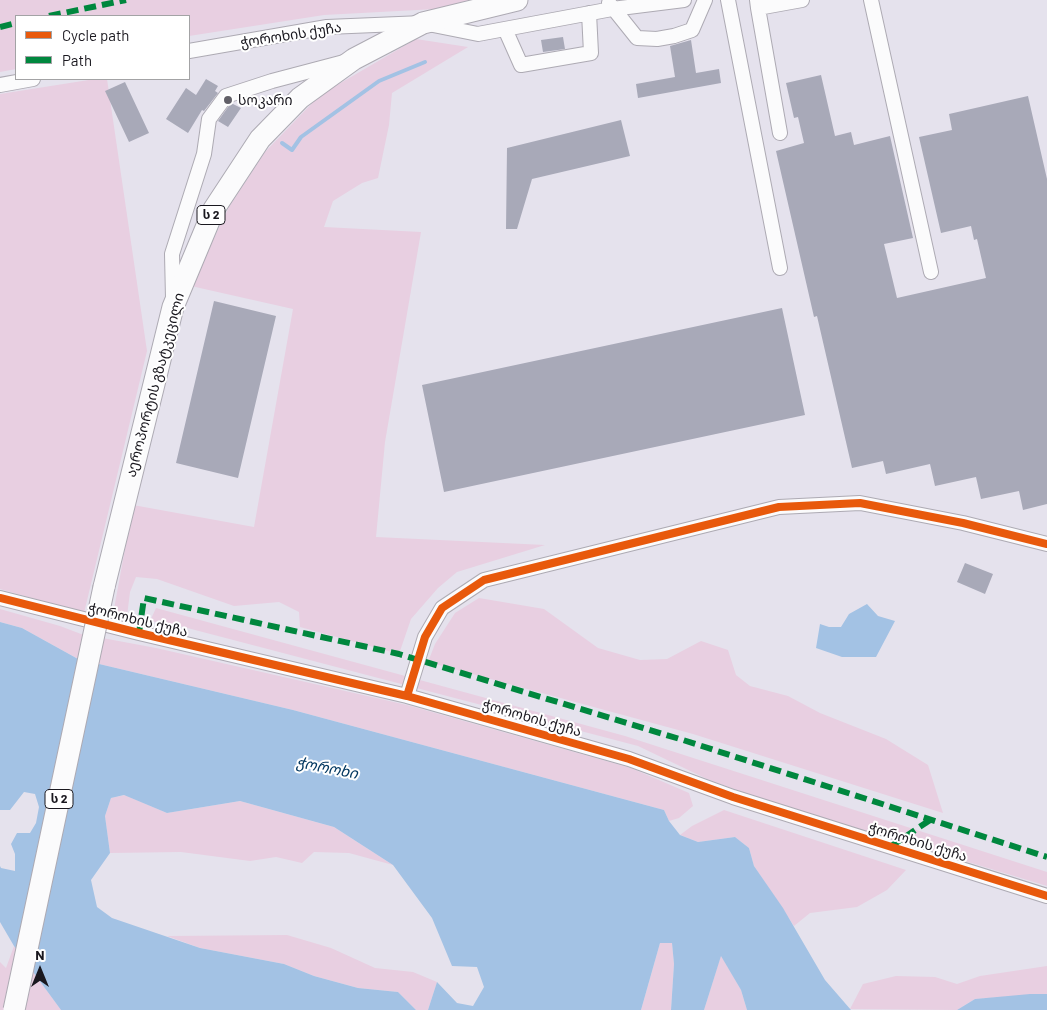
<!DOCTYPE html>
<meta charset="utf-8">
<style>
body{margin:0}
#map{position:relative;width:1047px;height:1010px;overflow:hidden;background:#e5e2ed;font-family:Barlow,sans-serif}
canvas{display:block}
.legend{position:absolute;left:15px;top:15px;width:175px;height:65px;box-sizing:border-box;background:#fff;border:1px solid #a3a3a5;margin:0;padding:6px 9px;list-style:none;font-size:15px;color:#1a181f}
.legend li{display:flex;align-items:center;gap:10px;height:25px}
.legend b{width:25px;border:1px solid #a3a3a5}
.north{position:absolute;left:15px;top:945px;width:50px;height:50px;-webkit-text-stroke:4px #fff;paint-order:stroke;rotate:0deg;font-size:14px;font-weight:700;line-height:20px;text-align:center;color:#1a181f}
.north::after{content:'';display:block;margin:auto;width:18px;height:22px;background:#1a181f;clip-path:polygon(50% 0,100% 100%,50% 72%,0 100%)}
</style>
<div id="map">
<canvas width="1047" height="1010"></canvas>
<ul class="legend">
<li><b style="height:6px;background:#e8590c"></b>Cycle path</li>
<li><b style="height:6px;background:#00873e"></b>Path</li>
</ul>
<div class="north">N</div>
</div>
<script>
const ctx = document.querySelector('canvas').getContext('2d');
ctx.lineJoin = 'round';
function fill(path, color) { ctx.fillStyle = color; ctx.fill(path, 'evenodd'); }
const shape = rows => new Path2D(rows.map(r => 'M' + r).join(''));
function stroke(path, color, width, dash) { ctx.strokeStyle = color; ctx.lineWidth = width; ctx.lineCap = dash ? 'butt' : 'round'; ctx.setLineDash(dash || []); ctx.stroke(path); }
function label(font, color, halo, rows, align = 'center') {
  ctx.font = font + ' Barlow,"Noto Sans Georgian",sans-serif'; ctx.lineWidth = 4; ctx.setLineDash([]); ctx.textBaseline = 'middle'; ctx.strokeStyle = halo; ctx.fillStyle = color; for (const [text, x, y, turn = 0] of rows) {
    ctx.save(); ctx.translate(x, y); ctx.rotate((+turn || 0) * Math.PI / 180); ctx.textAlign = isNaN(turn) ? turn : align; if (halo) ctx.strokeText(text, 0, 0); ctx.fillText(text, 0, 0); ctx.restore();
  }
}
const green = shape([
 [0,0,474,0,436,9,324,15,189,36,189,16,16,16,16,69,0,72],
 [416,39,468,47,392,93,389,125,378,178,362,183,333,201,324,227,421,232,385,442,376,537,545,545,457,572,438,588,411,619,399,654,300,627,299,612,279,602,234,606,157,579,136,577,130,592,127,616,112,620,133,505,254,527,293,309,191,286,229,207,265,152,320,95],
 [95,79,107,79,147,351,84,613,0,589,0,94],
 [479,598,544,609,598,648,640,660,667,659,701,641,728,650,736,675,750,686,788,696,820,713,886,739,928,765,943,813,693,734,428,662,435,644,455,613],
 [156,608,625,736,1047,872,1047,886,764,800,707,779,638,746,176,625,150,621],
 [0,609,60,626,81,634,156,648,407,705,631,768,689,793,693,806,679,818,669,821,664,810,293,710,78,659,22,628,0,622],
 [125,795,167,813,240,801,334,827,393,865,349,853,314,852,302,863,276,857,250,861,181,852,110,853,105,816,111,798],
 [724,810,906,870,887,890,857,907,810,913,794,926,754,866,749,848,735,837,698,842,680,835,692,826],
 [287,935,331,948,375,968,413,972,437,982,428,1010,416,1010,398,992,358,988,314,976,284,964,200,948,167,936],
 [660,943,672,943,674,964,671,1010,641,1010],
 [14,946,61,1010,0,1010,0,962,6,968],
 [721,955,741,990,747,1010,704,1010],
 [1047,966,1047,994,975,999,957,1010,850,1009,863,984,896,976,935,977,957,984,980,976]
]);
const water = shape([
 [867,604,878,616,895,621,876,657,842,657,816,648,820,624,829,627,841,627,849,614],
 [0,622,22,628,78,659,293,710,664,810,669,821,680,835,698,842,735,837,749,848,754,866,783,908,825,980,851,1010,747,1010,741,990,721,956,704,1010,671,1010,674,964,672,943,660,943,641,1010,428,1010,437,982,457,1003,473,1006,484,987,477,967,452,966,432,918,393,865,334,827,240,801,167,813,124,795,111,798,105,816,110,853,91,880,97,907,112,918,200,948,284,964,314,976,358,988,398,992,416,1010,61,1010,14,946,0,922,0,866,1,868,15,871,15,854,11,844,17,833,30,833,36,823,39,807,35,794,24,792,10,810,0,810],
 [1030,994,1047,994,1047,1010,957,1010,975,999]
]);
const stream = shape([
 [282,143,292,150,301,137,379,81,425,62]
]);
const building = shape([
 [563,37,565,49,543,52,541,40],
 [691,40,696,73,719,69,721,83,638,98,636,84,675,77,670,46],
 [821,75,835,136,851,132,854,145,890,136,913,238,884,244,897,298,986,278,977,239,974,240,971,226,941,233,919,137,952,130,949,114,1028,96,1047,179,1047,504,1023,510,1019,491,981,499,976,477,935,486,930,464,886,474,883,461,852,468,817,316,814,317,776,151,804,143,798,117,794,118,786,83],
 [206,79,218,86,215,91,218,93,204,111,202,110,188,133,166,119,186,88,196,95],
 [125,82,149,133,129,142,105,91],
 [231,103,241,108,228,127,218,121],
 [621,120,630,156,532,179,517,229,506,229,507,148],
 [214,301,276,316,238,478,176,463],
 [782,308,805,415,444,492,422,385],
 [965,563,993,574,985,594,957,582]
]);
const minor = shape([
 [728,0,780,268],
 [757,0,758,8,802,0],
 [871,0,931,272],
 [609,3,637,38,657,39,674,36,692,30,705,0],
 [758,8,780,133],
 [505,29,521,65,591,53,589,13],
 [189,51,327,27,423,23,478,34,612,9,684,0],
 [0,85,33,79],
 [173,298,172,254,204,154,209,119,226,96,272,81,344,62],
 [0,598,139,633,407,696,629,759,733,797,1047,896],
 [407,696,425,637,442,608,484,580,779,507,860,503,963,523,1047,544]
]);
const highway = shape([
 [104,587,173,307,214,209,260,139,300,98,354,59,423,23,517,0]
]);
const highwayBridge = shape([
 [14,1010,104,587]
]);
const quiet = shape([
 [49,16,126,0],
 [0,27,16,23],
 [139,633,144,598,399,654,683,740,1047,857],
 [890,847,930,820]
]);
const cycleway = shape([
 [0,598,139,633,407,696,629,759,733,797,1047,896],
 [407,696,425,637,442,608,484,580,779,507,860,503,963,523,1047,544]
]);
const markers = [
 [228,100,5,"#615f67"]
];
const shields = [
 [211,215,28],
 [59,799,28]
];
const shieldNames = [
 ["ს 2",211,215],
 ["ს 2",59,799]
];
const streetNames = [
 ["ჭოროხის ქუჩა",291,35,-9],
 ["აეროპორტის გზატკეცილი",155,385,-75],
 ["ჭოროხის ქუჩა",138,620,14],
 ["ჭოროხის ქუჩა",532,718,16],
 ["ჭოროხის ქუჩა",918,842,17]
];
const poiNames = [
 ["სოკარი",238,100]
];
const waterNames = [
 ["ჭოროხი",327,768,11]
];
fill(green, '#e8cfe1');
fill(water, '#a3c2e4');
stroke(stream, '#a3c2e4', 4);
fill(building, '#a8a9b8');
stroke(minor, '#adaab3', 16);
stroke(highway, '#adaab3', 23);
stroke(minor, '#fbfbfc', 14);
stroke(highway, '#fbfbfc', 21);
stroke(highwayBridge, '#adaab3', 23, []);
stroke(highwayBridge, '#fbfbfc', 21);
stroke(quiet, '#00873e', 6, [12, 6]);
stroke(cycleway, '#e8590c', 8);
for (const [x, y, r, color] of markers) { const dot = new Path2D(); dot.arc(x, y, r, 0, 2 * Math.PI); ctx.fillStyle = color; ctx.fill(dot); stroke(dot, '#fff', 2); }
for (const [x, y, w] of shields) { const box = new Path2D(); box.roundRect(x - w / 2, y - 9.5, w, 19, 4); ctx.fillStyle = '#fff'; ctx.fill(box); stroke(box, '#1a181f', 1); }
label('bold 12px', '#1a181f', null, shieldNames);
label('14px', '#1a181f', '#fff', streetNames);
label('14px', '#1a181f', '#fff', poiNames, 'left');
label('italic 15px', '#023760', '#fff', waterNames);
</script>
